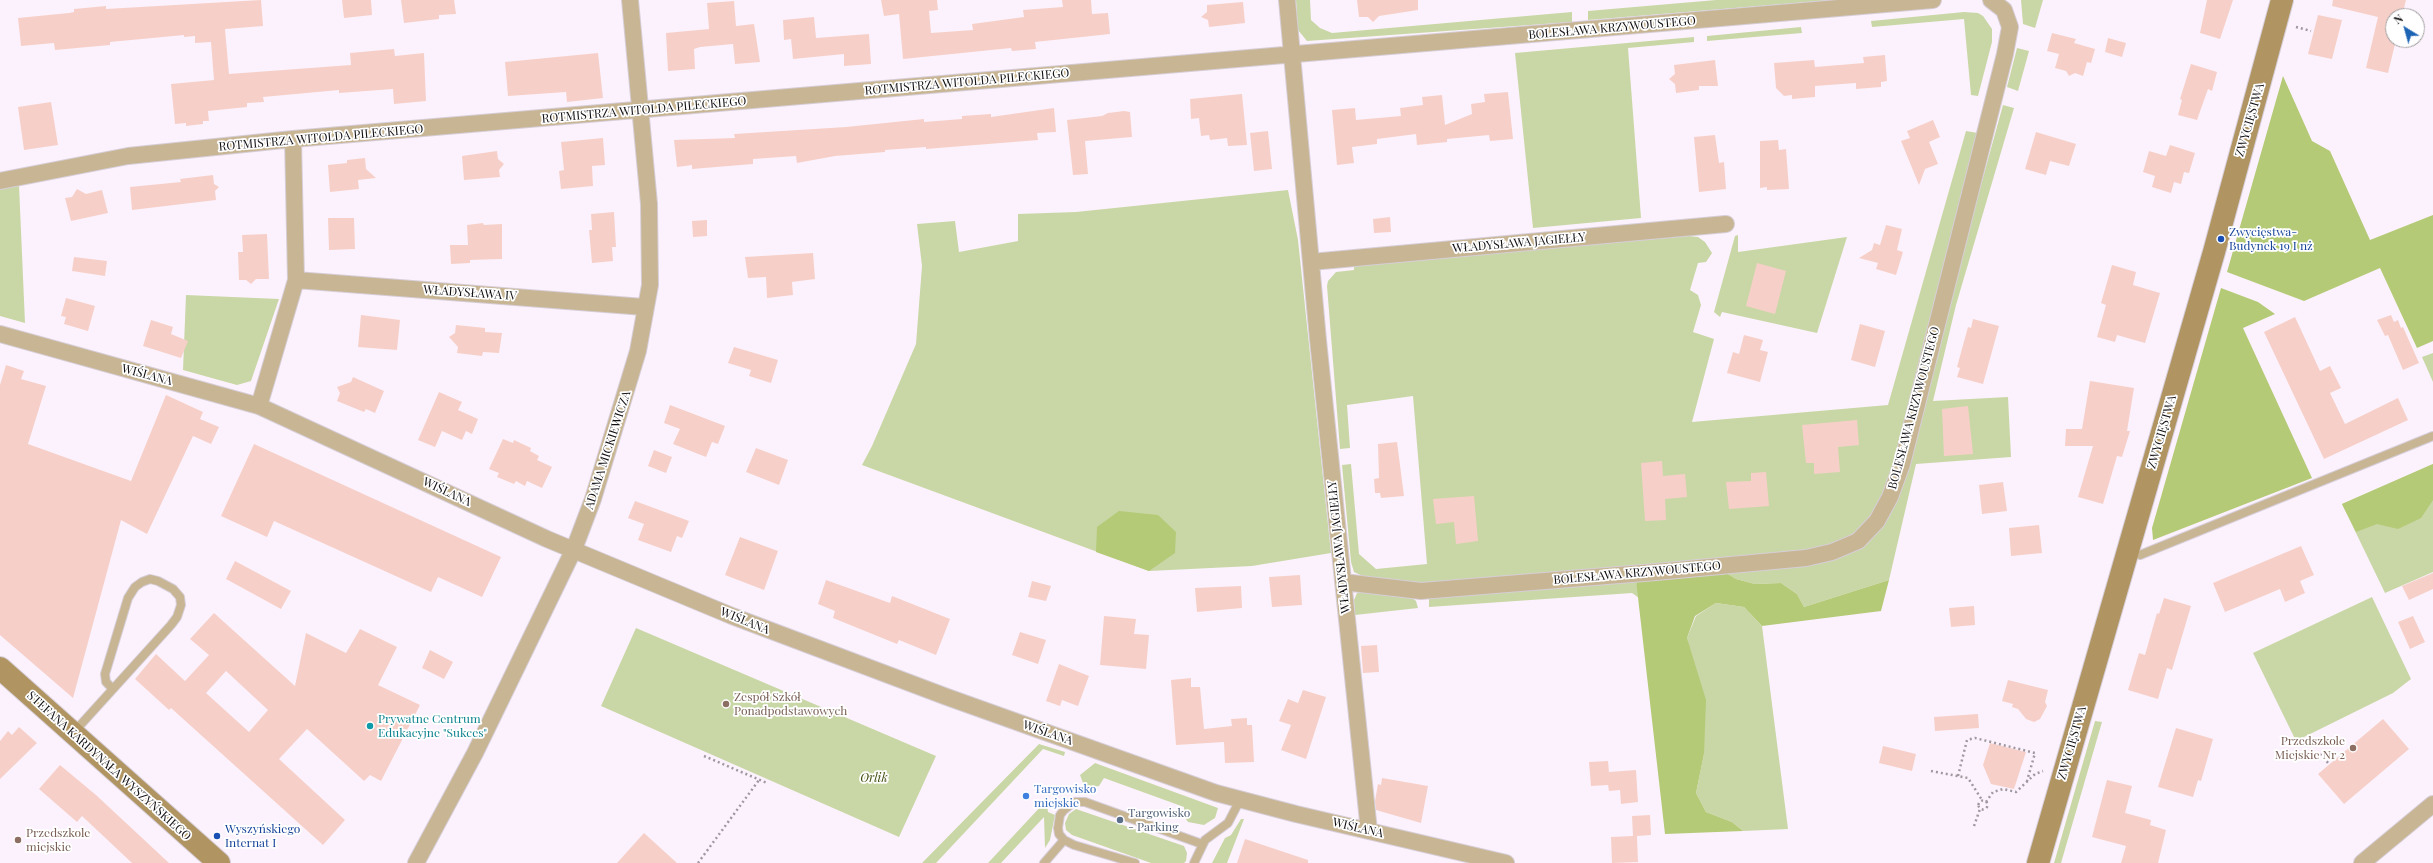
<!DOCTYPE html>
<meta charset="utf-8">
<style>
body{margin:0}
#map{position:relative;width:2433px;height:863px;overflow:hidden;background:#fcf2fd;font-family:"Playfair Display",serif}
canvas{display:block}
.north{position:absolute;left:2385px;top:8px;width:40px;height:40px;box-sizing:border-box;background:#fff;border:1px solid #a09fa0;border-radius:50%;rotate:323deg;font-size:11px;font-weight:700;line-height:16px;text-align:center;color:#110e11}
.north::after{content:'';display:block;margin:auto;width:14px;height:18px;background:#1e64b5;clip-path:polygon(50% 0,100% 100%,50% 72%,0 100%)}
</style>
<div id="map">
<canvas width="2433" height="863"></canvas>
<div class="north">N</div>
</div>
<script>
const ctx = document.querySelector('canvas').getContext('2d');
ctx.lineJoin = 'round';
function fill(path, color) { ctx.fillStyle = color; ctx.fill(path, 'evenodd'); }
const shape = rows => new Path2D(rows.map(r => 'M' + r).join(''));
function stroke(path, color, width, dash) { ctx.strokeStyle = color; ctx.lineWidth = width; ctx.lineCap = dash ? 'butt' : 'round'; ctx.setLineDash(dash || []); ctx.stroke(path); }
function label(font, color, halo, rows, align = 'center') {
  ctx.font = font + ' "Playfair Display",serif'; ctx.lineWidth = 3.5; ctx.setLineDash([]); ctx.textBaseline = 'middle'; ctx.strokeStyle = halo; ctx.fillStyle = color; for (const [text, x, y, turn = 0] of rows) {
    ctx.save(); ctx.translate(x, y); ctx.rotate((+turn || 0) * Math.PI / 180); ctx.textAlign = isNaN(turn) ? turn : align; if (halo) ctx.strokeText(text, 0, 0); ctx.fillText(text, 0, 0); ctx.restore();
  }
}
const green = shape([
 [1296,0,1310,0,1311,20,1320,28,1332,33,1572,12,1572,22,1307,41,1298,30],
 [1716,0,1833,0,1588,20,1588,11],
 [2021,0,2043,0,2035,28,2023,24],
 [1964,12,1978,13,1983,16,1992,29,1992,42,1978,96,1971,95,1964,19,1872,27,1871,21],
 [1801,27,1802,33,1707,41,1707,36],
 [1694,37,1694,42,1628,48,1641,218,1533,228,1515,53],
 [2017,48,2029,51,2018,91,2007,87],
 [2003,105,2014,108,1956,305,1933,401,2008,397,2011,457,1916,464,1889,580,1804,607,1797,594,1781,583,1755,584,1736,579,1723,571,1873,536,1951,294],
 [1966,131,1978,133,1898,462,1879,507,1855,535,1834,544,1808,551,1432,583,1371,580,1354,572,1351,562,1342,465,1351,464,1359,554,1376,569,1427,564,1413,396,1347,405,1350,448,1340,449,1327,286,1328,281,1336,272,1354,270,1354,265,1689,236,1698,237,1705,242,1712,253,1706,262,1698,263,1690,290,1698,295,1701,305,1693,332,1714,339,1692,422,1888,405],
 [19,185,25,323,0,316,0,188],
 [1288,190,1298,240,1331,553,1252,566,1149,571,862,465,872,446,916,344,922,266,917,224,955,221,959,252,1018,241,1018,214,1076,212],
 [1738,235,1738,252,1847,237,1817,333,1722,312,1720,317,1714,312,1735,236],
 [186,295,279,299,251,381,237,385,183,370],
 [2433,353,2433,382,2422,357],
 [2433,464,2433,572,2385,593,2342,504],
 [1636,580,1639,598,1632,593,1429,607,1429,599,1433,596],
 [1365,591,1408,595,1416,601,1418,608,1355,615,1354,600,1357,593],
 [2372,597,2411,679,2393,693,2296,741,2253,653],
 [1716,603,1744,607,1762,626,1788,829,1743,831,1732,822,1706,812,1696,793,1704,754,1687,638,1696,616],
 [636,628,936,756,899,837,601,706],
 [2095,721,2102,722,2061,863,2054,863],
 [1039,744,1065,752,1064,756,1043,749,936,863,922,863],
 [1095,763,1218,808,1215,818,1204,825,1188,822,1184,816,1184,807,1104,778,1099,786,1088,788,1083,783,1080,775],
 [1043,804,1047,805,1048,812,1055,815,1050,840,1045,848,1044,817,1001,863,988,863],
 [1076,809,1184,846,1187,853,1186,861,1184,863,1151,863,1072,835,1066,830,1065,823,1069,814],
 [1241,819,1244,819,1227,863,1212,863,1225,838,1231,835]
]);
const forest = shape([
 [2283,76,2312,141,2330,151,2370,240,2433,215,2433,341,2417,348,2380,268,2304,301,2227,272],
 [2221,288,2258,302,2275,314,2243,328,2312,478,2153,540,2152,528],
 [2433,464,2433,500,2421,518,2398,529,2377,524,2356,532,2342,504],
 [1119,511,1158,515,1176,532,1175,553,1149,571,1096,552,1097,527],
 [1723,571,1736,579,1755,584,1781,583,1797,594,1804,607,1889,580,1881,611,1762,626,1744,607,1716,603,1695,616,1687,638,1706,700,1704,754,1696,793,1706,812,1732,822,1743,831,1665,834,1636,580]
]);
const building = shape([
 [261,0,263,26,225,29,229,74,351,65,350,53,394,49,395,56,424,53,426,101,394,104,393,89,339,93,339,90,263,97,264,102,247,103,247,107,208,111,209,121,203,121,203,124,186,126,186,123,175,124,171,84,214,80,211,42,195,43,195,36,184,37,184,35,110,42,110,45,55,50,54,43,21,46,18,18,69,13,74,12,74,9,106,6,106,9],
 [342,0,371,0,372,15,344,18],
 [401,0,454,0,456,14,439,15,439,19,404,23],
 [881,0,937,0,938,10,929,11,931,33,973,30,972,24,1024,17,1023,10,1063,7,1062,0,1091,0,1092,14,1108,13,1110,34,1035,42,1036,49,1012,51,1011,48,903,59,899,14,884,16],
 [1357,0,1418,0,1418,10,1379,16,1373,22,1368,17,1359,17],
 [2207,0,2233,0,2220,39,2200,33],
 [2333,0,2406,0,2402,16,2393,16,2393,40,2396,40,2388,73,2366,68,2378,17,2332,6],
 [734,1,736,26,754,24,760,62,735,64,733,44,700,47,694,49,695,69,668,71,666,33,709,29,707,3],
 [1243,2,1245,23,1209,27,1208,20,1201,17,1207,12,1207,5],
 [2318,15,2342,20,2332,59,2308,54],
 [814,17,816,38,869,34,871,64,844,66,844,54,793,59,791,39,784,40,783,20],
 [2052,33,2076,39,2074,43,2095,49,2091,63,2087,62,2083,76,2075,73,2069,76,2066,71,2055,68,2059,54,2047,51],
 [2108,38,2126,43,2122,57,2105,52],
 [598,53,603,98,567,102,566,92,508,96,505,62],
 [1885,55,1887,81,1881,82,1881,87,1856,89,1856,83,1815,86,1815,97,1792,99,1792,95,1784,96,1776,88,1774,63,1814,60,1815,67,1864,63,1863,57],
 [1715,60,1718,86,1699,86,1699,90,1676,93,1675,84,1669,79,1675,74,1674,65],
 [2191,64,2217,72,2212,91,2208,89,2197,120,2178,115,2182,100,2180,99],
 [1508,92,1513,139,1490,141,1489,135,1447,139,1447,142,1417,145,1416,134,1377,139,1377,144,1352,147,1354,163,1337,165,1332,110,1355,108,1356,120,1401,116,1400,108,1423,105,1422,97,1442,95,1445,125,1472,114,1471,104,1485,102,1484,94],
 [1242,94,1247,145,1228,146,1227,138,1210,140,1209,135,1201,136,1199,118,1191,119,1190,99],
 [51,102,58,145,24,150,18,107],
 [1054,108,1056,132,1037,133,1038,140,926,149,926,147,885,150,885,152,835,156,797,163,796,156,753,159,753,164,692,169,692,165,677,167,674,140,735,138,734,134,846,127,924,119,924,122,962,119,962,116,991,114,991,117],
 [1124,111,1130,112,1132,137,1085,141,1088,174,1073,175,1067,120,1102,116,1108,113],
 [1933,120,1940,137,1929,142,1938,164,1925,169,1919,185,1901,141,1910,138,1907,131],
 [1268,131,1272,169,1254,171,1250,133],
 [2036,132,2076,144,2069,166,2050,161,2046,175,2025,169],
 [1715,135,1719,163,1724,162,1726,189,1699,192,1694,137],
 [603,138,605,165,592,166,593,186,561,189,559,171,564,170,561,142],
 [1778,140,1779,150,1786,149,1789,189,1767,190,1767,187,1760,188,1760,141],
 [2170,145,2195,153,2189,173,2184,172,2181,184,2174,182,2171,193,2152,187,2155,176,2143,172,2149,151,2166,156],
 [497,151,498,159,504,164,499,170,500,177,464,180,462,156],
 [365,158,366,169,376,178,358,180,359,189,330,192,328,165,347,163,347,160],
 [213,175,214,184,219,187,215,191,216,200,132,210,130,187,181,182,180,179],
 [77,189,86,194,102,190,108,213,71,221,65,198,72,197],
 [614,212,616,247,612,247,613,261,592,263,589,230,592,230,591,214],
 [1390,217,1391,232,1374,233,1373,219],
 [328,218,354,218,355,249,329,250],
 [707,220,707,236,693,237,692,221],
 [483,223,484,225,502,224,502,259,470,260,470,263,451,264,450,245,468,245,467,225],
 [1886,225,1902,229,1897,250,1903,252,1896,275,1876,269,1878,263,1859,258,1872,250,1874,243,1880,245],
 [267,234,269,279,256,279,251,284,246,280,239,280,238,252,243,252,242,235],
 [813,253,815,279,792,282,793,295,767,298,766,277,748,278,745,257],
 [74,257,107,261,105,276,72,271],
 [1757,263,1786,271,1775,314,1746,306],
 [2112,265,2136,272,2133,285,2160,293,2145,343,2117,335,2115,342,2097,337,2106,305,2101,303],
 [66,298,95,306,88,331,64,324,66,317,61,316],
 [361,315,400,320,397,350,358,347],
 [2391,315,2394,322,2398,320,2401,328,2403,327,2419,363,2403,370,2388,335,2385,336,2377,320],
 [2295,317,2320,371,2330,366,2341,388,2330,393,2345,424,2398,398,2408,420,2324,459,2264,332],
 [1973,319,1999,326,1983,384,1957,377,1960,368,1957,367,1968,327,1971,328],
 [151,320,173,327,171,334,188,341,181,358,143,346],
 [1860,324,1885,331,1875,367,1851,360],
 [456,325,485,328,485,332,502,333,499,353,483,352,482,356,457,353,458,347,449,337,455,333],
 [1744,335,1763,340,1760,350,1768,352,1760,382,1727,373,1733,352,1739,354],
 [734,347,778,360,771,383,749,376,751,370,728,363],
 [6,365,24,371,21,379,46,386,28,444,131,481,166,395,203,412,200,419,219,427,211,444,193,436,147,534,121,520,73,698,0,635,0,385],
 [353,377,384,391,375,413,366,409,364,412,337,401,340,393,337,387,351,382],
 [2090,381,2134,388,2127,431,2130,431,2122,457,2117,456,2103,504,2078,497,2093,446,2065,446,2066,429,2082,429],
 [439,392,462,402,458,410,478,419,472,434,466,431,462,440,442,431,435,447,418,440],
 [670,405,725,426,718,444,712,442,706,457,673,444,680,429,664,423],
 [1968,406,1973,454,1944,456,1942,409],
 [1857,420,1859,445,1838,447,1840,472,1814,474,1814,463,1806,463,1802,425],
 [503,439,513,443,514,440,531,448,530,451,539,456,537,460,552,467,542,488,527,481,525,486,516,481,514,484,497,477,499,473,489,469],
 [1397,442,1404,496,1381,498,1380,493,1375,493,1374,479,1379,478,1378,444],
 [254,444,501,557,482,597,438,577,431,592,274,521,267,537,221,516],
 [756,448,788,460,779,485,746,472],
 [654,450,672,457,666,473,648,466],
 [1662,461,1663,476,1685,474,1687,497,1665,499,1666,520,1645,521,1641,463],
 [1766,472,1769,506,1729,509,1726,482,1751,481,1751,473],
 [2003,482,2007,511,1982,514,1979,485],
 [1474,496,1478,541,1456,544,1454,522,1436,524,1433,499],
 [635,501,689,521,682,538,677,536,671,552,638,540,644,524,628,518],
 [2039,525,2042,553,2011,556,2009,528],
 [740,537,778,551,764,590,725,575],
 [2301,546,2314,575,2300,581,2305,593,2285,602,2280,589,2225,612,2213,583],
 [235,561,291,591,281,609,226,579],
 [2433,573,2433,589,2409,600,2402,586],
 [1300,575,1302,605,1272,607,1269,577],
 [826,580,890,603,892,596,950,619,936,655,899,640,897,644,833,618,835,611,818,604],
 [1032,581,1051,586,1046,601,1028,597],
 [1241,586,1242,608,1197,612,1195,588],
 [2164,598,2191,606,2172,670,2167,668,2158,699,2128,690,2139,653,2145,655,2157,613,2159,614],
 [1974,606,1975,625,1951,627,1949,608],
 [214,613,295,686,306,633,346,653,360,629,397,647,378,685,420,705,381,781,370,775,364,781,307,729,279,759,345,820,323,845,171,708,169,710,135,679,156,654,185,681,209,655,190,639],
 [226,671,268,710,249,732,206,693],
 [1104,616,1136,619,1134,634,1149,635,1146,669,1100,665],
 [2413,616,2425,642,2410,649,2398,622],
 [1020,632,1046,640,1038,664,1012,655],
 [1377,645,1379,672,1363,673,1361,646],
 [430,650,453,662,444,679,422,668],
 [1059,664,1089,676,1078,706,1062,700,1060,706,1046,701],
 [1191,678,1191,687,1200,687,1204,729,1232,726,1231,719,1247,718,1247,725,1252,725,1254,762,1225,763,1224,742,1176,745,1171,680],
 [2008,680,2048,690,2045,702,2047,706,2040,719,2034,722,2026,719,2018,709,2012,707,2013,704,2002,701],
 [1303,690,1326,697,1306,759,1281,750,1291,725,1279,721,1288,699,1298,703],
 [1978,714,1979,728,1935,731,1934,717],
 [2383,719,2409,749,2344,804,2318,774],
 [19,727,37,743,0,779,0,741,8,731,12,735],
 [2176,728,2213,739,2201,781,2198,780,2193,797,2158,787],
 [1990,743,2026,752,2014,789,1991,784,1983,765],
 [1883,746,1916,754,1912,771,1879,763],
 [1608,761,1609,772,1636,770,1638,802,1621,804,1620,790,1609,791,1608,785,1591,786,1589,762],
 [60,765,96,795,169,863,132,863,82,816,77,822,39,789],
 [1382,778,1428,786,1421,823,1376,810,1375,801,1378,784,1381,785],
 [2107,780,2132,786,2125,813,2151,820,2150,825,2166,830,2158,863,2121,863,2126,846,2092,837],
 [1650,815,1651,835,1637,836,1638,862,1612,863,1611,837,1633,836,1632,816],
 [644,833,677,863,617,863],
 [1245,839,1308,860,1308,863,1237,863]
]);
const path = shape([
 [2296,27,2311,31],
 [2320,754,2329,764],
 [704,756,767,783],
 [1931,771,1968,778,1982,800],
 [1958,776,1967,740,1975,738,2035,753,2027,781],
 '1978.5 805a4.5 4.5 0 1 1 9 0a4.5 4.5 0 1 1-9 0Z',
 [1986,802,1993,792,2003,789,2016,792,2035,774,2043,771],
 [1974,826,1980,809],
 [698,863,759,780]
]);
const lane = shape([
 [2129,552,2140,555,2433,436],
 [74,732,113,689,171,625,177,617,181,605,180,597,173,589,158,581,150,579,142,582,135,587,128,598,105,674,106,682,113,689],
 [1044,863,1064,840],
 [1135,863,1074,845,1064,840,1059,834,1058,828,1060,815,1064,810,1074,802,1085,802,1202,844],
 [1194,863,1205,840,1228,823,1240,800]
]);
const street = shape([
 [1287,0,1318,340,1369,831],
 [0,181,128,156,293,139,1933,0],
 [1311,262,1726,224],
 [296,280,644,307],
 [0,334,259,406,547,539,732,616,947,697,1216,793,1296,814,1506,863],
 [259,406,296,280,293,139],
 [1343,582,1421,591,1656,572,1806,558,1832,552,1858,541,1877,521,1890,497,1902,464,2005,54,2010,27,2004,10,1991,0],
 [416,863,475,753,574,549,593,499,638,351,650,285,649,204,630,0],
 [2362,863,2433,804]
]);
const secondary = shape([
 [0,668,219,863],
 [2038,863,2214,252,2282,0]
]);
const markers = [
 [2221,239,4,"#1a4fb4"],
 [726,704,4,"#8d6e63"],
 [370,726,4,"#0f9aa8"],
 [2353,748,4,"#8d6e63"],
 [1026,796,4,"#3f7fe0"],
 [1120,820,4,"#5c6f8a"],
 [217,836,4,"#1a4fb4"],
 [18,840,4,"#8d6e63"]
];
const streetNames = [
 ["BOLESŁAWA KRZYWOUSTEGO",1612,28,-5],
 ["ROTMISTRZA WITOLDA PILECKIEGO",967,82,-5],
 ["ROTMISTRZA WITOLDA PILECKIEGO",644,110,-5],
 ["ZWYCIĘSTWA",2250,120,-74],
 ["ROTMISTRZA WITOLDA PILECKIEGO",321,138,-5],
 ["WŁADYSŁAWA JAGIEŁŁY",1519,243,-5],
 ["WŁADYSŁAWA IV",470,293,4],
 ["WIŚLANA",147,375,15],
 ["BOLESŁAWA KRZYWOUSTEGO",1914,408,-75],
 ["ZWYCIĘSTWA",2162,432,-74],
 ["ADAMA MICKIEWICZA",608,450,-72],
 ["WIŚLANA",447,492,25],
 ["WŁADYSŁAWA JAGIEŁŁY",1339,547,-96],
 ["BOLESŁAWA KRZYWOUSTEGO",1637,573,-5],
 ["WIŚLANA",745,621,22],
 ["WIŚLANA",1048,733,19],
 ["ZWYCIĘSTWA",2072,743,-74],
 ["STEFANA KARDYNAŁA WYSZYŃSKIEGO",109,766,42],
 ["WIŚLANA",1358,828,13]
];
const transitNames = [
 ["Zwycięstwa-",2229,232],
 ["Budynek 19 I nż",2229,246],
 ["Wyszyńskiego",225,829],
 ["Internat I",225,843]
];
const educationNames = [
 ["Zespół Szkół",734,697],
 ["Ponadpodstawowych",734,711],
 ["Przedszkole",2345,741,"right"],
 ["Miejskie Nr 2",2345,755,"right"],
 ["Przedszkole",26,833],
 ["miejskie",26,847]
];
const cultureNames = [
 ["Prywatne Centrum",378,719],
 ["Edukacyjne \"Sukces\"",378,733]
];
const parkNames = [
 ["Orlik",874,778]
];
const shopNames = [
 ["Targowisko",1034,789],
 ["miejskie",1034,803]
];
const serviceNames = [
 ["Targowisko",1128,813],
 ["- Parking",1128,827]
];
fill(green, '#c9d7a6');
fill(forest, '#b4ca76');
fill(building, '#f6d0c8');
stroke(lane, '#d6ced7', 10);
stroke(street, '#d6ced7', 18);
stroke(secondary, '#d6ced7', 24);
stroke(path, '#9f98a0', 2.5, [2, 3]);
stroke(lane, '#c8b593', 8);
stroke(street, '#c8b593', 16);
stroke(secondary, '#b09462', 22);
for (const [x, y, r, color] of markers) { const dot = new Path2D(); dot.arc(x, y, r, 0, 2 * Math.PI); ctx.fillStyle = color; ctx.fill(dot); stroke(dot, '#fff', 1.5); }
label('12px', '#110e11', '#fff', streetNames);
label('12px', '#164399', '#fff', transitNames, 'left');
label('12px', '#785e54', '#fff', educationNames, 'left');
label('12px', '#0d838f', '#fff', cultureNames, 'left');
label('italic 12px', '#414e10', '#fff', parkNames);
label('12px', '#366cbe', '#fff', shopNames, 'left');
label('12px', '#4e5e75', '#fff', serviceNames, 'left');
</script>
